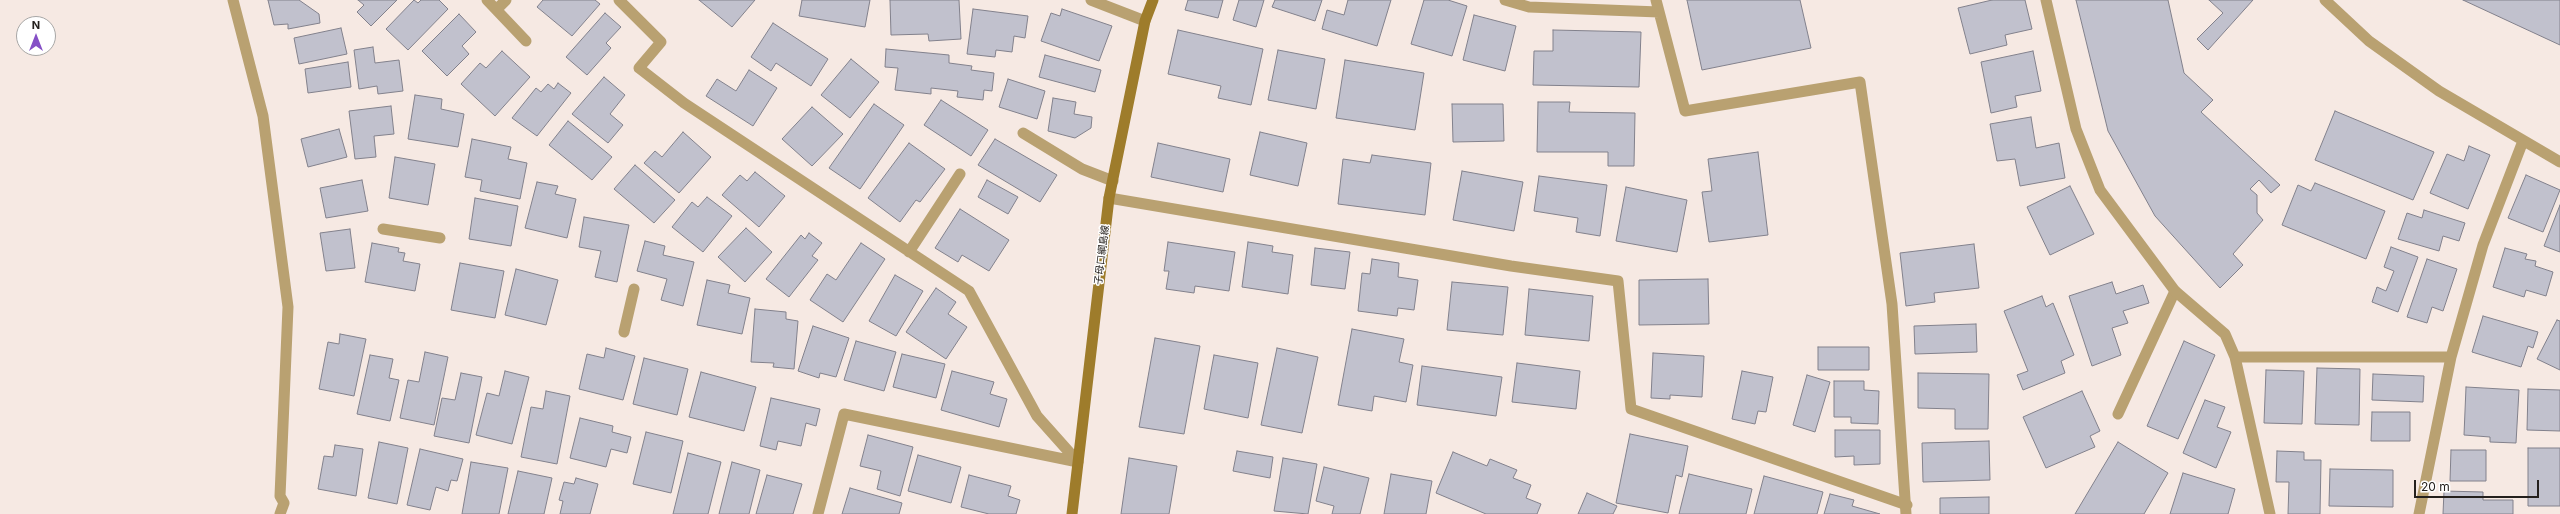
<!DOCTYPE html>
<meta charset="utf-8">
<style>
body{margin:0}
#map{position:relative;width:2560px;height:514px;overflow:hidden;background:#f6e9e3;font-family:Inter,sans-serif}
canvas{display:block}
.north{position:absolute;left:16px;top:16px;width:40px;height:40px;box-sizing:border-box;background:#fff;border:1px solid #a7a6a5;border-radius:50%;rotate:0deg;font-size:11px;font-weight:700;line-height:16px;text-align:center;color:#24201d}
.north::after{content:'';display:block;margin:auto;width:14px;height:18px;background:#854fc6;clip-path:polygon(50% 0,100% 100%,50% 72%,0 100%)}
.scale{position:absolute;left:2414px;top:480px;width:125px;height:18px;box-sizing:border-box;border:2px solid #24201d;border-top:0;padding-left:5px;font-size:12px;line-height:14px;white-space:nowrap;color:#24201d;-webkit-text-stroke:3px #fff;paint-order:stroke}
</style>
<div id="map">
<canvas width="2560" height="514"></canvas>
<div class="north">N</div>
<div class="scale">20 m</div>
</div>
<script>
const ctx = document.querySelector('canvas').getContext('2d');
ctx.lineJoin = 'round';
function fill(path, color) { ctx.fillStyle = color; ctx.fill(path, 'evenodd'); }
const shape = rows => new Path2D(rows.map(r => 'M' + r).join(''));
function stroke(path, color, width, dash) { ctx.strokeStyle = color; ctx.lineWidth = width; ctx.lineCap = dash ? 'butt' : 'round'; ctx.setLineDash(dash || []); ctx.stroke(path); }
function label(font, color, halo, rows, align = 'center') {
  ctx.font = font + ' Inter,"Noto Sans JP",sans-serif'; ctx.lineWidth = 3; ctx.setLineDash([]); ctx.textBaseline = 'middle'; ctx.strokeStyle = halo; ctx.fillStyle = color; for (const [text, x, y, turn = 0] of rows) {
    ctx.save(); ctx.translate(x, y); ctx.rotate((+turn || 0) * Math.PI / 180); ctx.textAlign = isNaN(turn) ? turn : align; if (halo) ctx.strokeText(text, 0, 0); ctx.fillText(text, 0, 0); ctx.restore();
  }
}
const building = shape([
 [268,0,299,0,319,14,320,23,288,29,288,24,274,25,268,0],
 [358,0,397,0,371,26,357,12,364,5,358,0],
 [414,0,418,3,421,0,439,0,448,9,408,50,386,29,414,0],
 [543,0,595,0,600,4,572,36,537,7,543,0],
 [699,0,755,0,732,27,699,0],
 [802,0,870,0,865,27,799,16,802,0],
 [890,0,959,0,961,39,929,41,928,34,891,35,890,0],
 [1188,0,1223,0,1218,18,1185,10,1188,0],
 [1239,0,1264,0,1256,27,1233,20,1239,0],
 [1275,0,1322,0,1315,21,1272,7,1275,0],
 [1348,0,1391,0,1377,46,1322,29,1327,10,1344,15,1348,0],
 [1424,0,1448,0,1467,6,1452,56,1411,44,1424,0],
 [1687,0,1800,0,1811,48,1702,70,1687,0],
 [1992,0,2025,0,2032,29,2005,35,2007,45,1970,54,1958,8,1992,0],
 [2076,0,2168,0,2184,73,2213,100,2201,112,2280,185,2271,193,2259,180,2250,189,2257,195,2257,213,2263,220,2233,254,2243,265,2220,288,2155,216,2108,131,2076,0],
 [2209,0,2253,0,2208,50,2197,39,2223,13,2209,0],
 [2463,0,2560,0,2560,45,2463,0],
 [973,9,1028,16,1025,38,1014,36,1012,52,996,50,995,57,967,54,973,9],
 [1062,9,1112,26,1099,61,1041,41,1051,13,1060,16,1062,9],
 [605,13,621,27,606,43,611,48,587,75,566,57,605,13],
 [459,14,476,32,462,46,469,54,447,76,422,51,459,14],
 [1474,15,1516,26,1505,71,1463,60,1474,15],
 [773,23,828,59,811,86,776,63,771,71,751,57,773,23],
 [341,28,347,54,299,64,294,38,341,28],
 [1178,30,1263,49,1251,105,1218,98,1221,86,1168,74,1178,30],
 [1553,30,1641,32,1639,87,1533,85,1534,51,1553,51,1553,30],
 [373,47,375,63,399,60,403,91,378,94,377,86,359,89,354,50,373,47],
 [886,49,949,55,949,63,972,66,971,70,994,73,992,91,984,90,983,100,957,97,958,91,931,88,931,94,895,90,898,68,885,67,886,49],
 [1278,50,1325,59,1316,109,1268,100,1278,50],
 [502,51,530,77,495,116,461,84,480,63,486,68,502,51],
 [2033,51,2041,91,2015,96,2017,107,1991,113,1981,62,2033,51],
 [1045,55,1101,70,1095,92,1039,77,1045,55],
 [851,59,879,82,850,118,821,95,851,59],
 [1345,60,1424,73,1415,130,1336,118,1345,60],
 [348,62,351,87,308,93,305,69,348,62],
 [749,70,777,88,753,126,706,96,717,79,736,91,749,70],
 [604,77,625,95,610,114,623,125,608,143,572,114,604,77],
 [1008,79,1045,91,1037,119,999,107,1008,79],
 [558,83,571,93,537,136,512,118,536,88,541,92,548,84,554,89,558,83],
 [415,95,442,99,441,109,464,114,458,147,408,139,415,95],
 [1053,98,1076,102,1074,114,1092,117,1091,128,1075,138,1048,131,1053,98],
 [941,100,988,130,971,156,924,125,941,100],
 [1538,102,1570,102,1569,112,1635,113,1634,166,1608,166,1608,152,1537,152,1538,102],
 [874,104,904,125,860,189,829,168,874,104],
 [1452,104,1503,104,1504,141,1453,142,1452,104],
 [391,106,394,134,374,136,376,157,355,159,349,111,391,106],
 [812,107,843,134,812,166,782,139,812,107],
 [2335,111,2434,152,2413,200,2315,160,2335,111],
 [2031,117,2036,148,2059,143,2065,178,2020,186,2015,159,1997,161,1990,124,2031,117],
 [568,121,612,157,592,180,549,145,568,121],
 [339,129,347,157,308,167,301,139,339,129],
 [683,132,711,157,679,193,644,163,655,151,662,157,683,132],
 [1260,132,1307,143,1298,186,1250,175,1260,132],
 [472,139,511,147,508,159,527,163,520,199,480,191,482,180,465,177,472,139],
 [995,139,1057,175,1040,202,978,165,995,139],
 [909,143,945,169,920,202,916,200,900,222,868,198,909,143],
 [1158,143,1230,159,1223,192,1151,177,1158,143],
 [2469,146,2490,155,2468,209,2430,193,2447,154,2464,161,2469,146],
 [1758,152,1768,235,1709,242,1702,192,1712,191,1708,159,1758,152],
 [1372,155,1431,163,1425,215,1338,204,1343,159,1370,163,1372,155],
 [395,157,435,164,428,205,389,198,395,157],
 [635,165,675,200,654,223,614,189,635,165],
 [1462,171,1523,182,1514,231,1453,220,1462,171],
 [755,172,785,196,759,227,722,195,740,175,747,181,755,172],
 [2526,175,2560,190,2543,232,2508,218,2526,175],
 [1539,176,1607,185,1600,236,1576,232,1578,218,1534,211,1539,176],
 [362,180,368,211,326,218,320,188,362,180],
 [987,180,1018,197,1008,214,978,197,987,180],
 [537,182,558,186,555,194,576,199,567,238,525,228,537,182],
 [2315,183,2385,211,2366,259,2282,225,2298,185,2311,191,2315,183],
 [2070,186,2094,234,2050,255,2027,207,2070,186],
 [1626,187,1687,200,1677,252,1616,241,1626,187],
 [707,197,732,216,703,252,672,227,692,202,698,207,707,197],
 [475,198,518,206,511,246,469,239,475,198],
 [2560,205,2560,252,2544,246,2560,205],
 [960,209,1009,240,989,271,962,255,958,262,935,248,960,209],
 [2424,210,2465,223,2459,241,2443,236,2439,251,2398,239,2407,213,2422,218,2424,210],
 [584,217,629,225,617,282,595,277,601,251,579,247,584,217],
 [746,228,772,252,745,282,718,257,746,228],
 [350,229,355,268,326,271,320,233,350,229],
 [809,233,822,243,812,256,818,260,789,297,766,279,801,235,805,239,809,233],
 [645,241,665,246,663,255,694,262,683,306,661,300,667,279,637,271,645,241],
 [1168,242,1235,252,1229,291,1195,286,1194,293,1166,289,1169,271,1164,271,1168,242],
 [1248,242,1273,246,1272,252,1293,255,1288,294,1242,287,1248,242],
 [372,243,399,248,398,252,405,253,403,261,420,264,415,291,365,282,372,243],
 [861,243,885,259,843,322,810,300,827,274,836,280,861,243],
 [1974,244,1979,288,1934,293,1935,302,1906,306,1900,253,1974,244],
 [2391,247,2418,257,2398,312,2372,302,2377,287,2386,291,2394,271,2384,267,2391,247],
 [1315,248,1350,252,1345,289,1311,285,1315,248],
 [2505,248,2527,254,2525,259,2536,261,2535,266,2553,272,2546,296,2526,290,2524,297,2493,287,2505,248],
 [1372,259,1399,263,1398,277,1418,280,1414,310,1398,308,1397,316,1358,311,1362,273,1370,274,1372,259],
 [2427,259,2457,269,2443,311,2432,307,2427,323,2407,317,2427,259],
 [460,263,504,271,495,318,451,310,460,263],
 [516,269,558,280,546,325,505,315,516,269],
 [895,275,923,291,896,336,869,321,895,275],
 [1708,279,1709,324,1639,325,1639,280,1708,279],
 [707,280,730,285,728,293,750,298,742,334,697,325,707,280],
 [1452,282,1508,287,1503,335,1447,330,1452,282],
 [2112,282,2116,294,2143,285,2149,303,2123,311,2128,323,2112,328,2121,355,2092,366,2069,296,2112,282],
 [936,288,956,302,948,314,967,327,946,359,906,332,936,288],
 [1529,289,1593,296,1589,341,1525,335,1529,289],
 [2042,296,2046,307,2053,303,2074,355,2061,361,2065,373,2023,390,2017,375,2028,371,2004,311,2042,296],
 [755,309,786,312,786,319,798,321,794,369,773,367,774,363,751,362,755,309],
 [2483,316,2538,332,2533,348,2528,346,2521,367,2472,352,2483,316],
 [2557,320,2560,321,2560,370,2537,359,2557,320],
 [1976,324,1977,352,1915,354,1914,326,1976,324],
 [813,326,849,338,836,377,820,373,819,378,798,371,813,326],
 [1352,329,1404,339,1399,362,1413,365,1406,402,1374,396,1372,411,1338,405,1352,329],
 [340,334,366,339,354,396,319,389,328,342,339,344,340,334],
 [1155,338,1200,346,1184,434,1139,427,1155,338],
 [856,341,896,352,884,391,844,380,856,341],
 [2184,341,2215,355,2178,439,2147,426,2184,341],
 [1818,347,1869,347,1869,370,1818,370,1818,347],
 [606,348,635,356,623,400,579,389,587,354,604,358,606,348],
 [1277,348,1318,357,1302,433,1261,425,1277,348],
 [425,352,448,357,434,425,400,418,408,380,419,382,425,352],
 [1653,353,1704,356,1702,397,1670,395,1670,399,1651,398,1653,353],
 [902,354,945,364,936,398,893,387,902,354],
 [370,355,393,359,389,378,399,380,390,421,357,414,370,355],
 [1214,355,1258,363,1248,418,1204,409,1214,355],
 [644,358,688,369,677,415,633,404,644,358],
 [1517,363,1580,371,1576,409,1512,402,1517,363],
 [1422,366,1502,377,1496,416,1417,405,1422,366],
 [2317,368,2360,369,2359,425,2315,424,2317,368],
 [2266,370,2304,371,2302,424,2264,423,2266,370],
 [505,371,529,377,512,444,476,435,487,393,499,396,505,371],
 [952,371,994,382,990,394,1007,399,999,427,941,410,952,371],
 [1742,371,1773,377,1766,412,1758,411,1755,424,1732,419,1742,371],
 [701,372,756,387,744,431,689,417,701,372],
 [461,373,482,377,469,443,434,436,442,398,455,400,461,373],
 [1918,373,1989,374,1988,429,1955,429,1955,409,1918,408,1918,373],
 [2373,374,2424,376,2423,402,2372,400,2373,374],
 [1807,375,1830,382,1815,432,1793,425,1807,375],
 [1834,381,1864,381,1864,390,1879,391,1878,424,1851,423,1851,417,1834,417,1834,381],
 [2466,387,2519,390,2516,443,2490,442,2490,437,2464,435,2466,387],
 [2528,389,2560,390,2560,431,2527,430,2528,389],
 [546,391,570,396,557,464,521,457,531,407,543,409,546,391],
 [2082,391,2100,431,2090,436,2095,447,2046,468,2023,417,2082,391],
 [771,398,820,409,816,426,806,423,801,446,778,441,776,450,760,446,771,398],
 [2205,400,2225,407,2217,427,2231,432,2216,468,2183,453,2205,400],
 [2372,412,2410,412,2410,441,2371,441,2372,412],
 [580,418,613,426,612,432,631,437,627,453,611,449,606,467,570,458,580,418],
 [1835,430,1880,430,1880,464,1854,465,1854,456,1835,457,1835,430],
 [646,432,683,441,671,493,633,484,646,432],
 [1630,434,1688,446,1682,477,1676,475,1668,513,1616,503,1630,434],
 [868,435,913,447,900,496,877,489,881,471,860,466,868,435],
 [1989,441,1990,480,1923,482,1922,443,1989,441],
 [379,442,408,448,397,504,368,498,379,442],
 [2118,442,2168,473,2144,514,2075,514,2118,442],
 [335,445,363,449,356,496,318,489,324,456,333,457,335,445],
 [2528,448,2560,448,2560,506,2528,506,2528,448],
 [420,449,463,459,457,481,451,480,448,491,436,487,430,510,407,505,420,449],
 [2451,450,2486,450,2486,481,2450,481,2451,450],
 [1237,451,1273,457,1270,478,1233,471,1237,451],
 [2277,451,2304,452,2304,460,2321,460,2320,514,2288,514,2289,482,2276,482,2277,451],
 [1453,452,1487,466,1490,459,1517,470,1513,478,1531,485,1526,498,1541,504,1537,514,1486,514,1436,493,1453,452],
 [688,453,721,462,708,514,673,514,688,453],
 [918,455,961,467,951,503,908,491,918,455],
 [1129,458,1177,466,1169,514,1121,514,1129,458],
 [1283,458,1317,464,1308,514,1274,511,1283,458],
 [471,462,508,468,499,514,462,514,471,462],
 [732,462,760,470,749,514,719,514,732,462],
 [1324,467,1369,478,1360,514,1332,514,1334,506,1316,501,1324,467],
 [2330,469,2393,470,2393,507,2329,506,2330,469],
 [518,471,552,478,544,514,508,514,518,471],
 [2183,473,2235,489,2228,514,2170,514,2183,473],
 [1391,474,1432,481,1426,514,1384,514,1391,474],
 [1689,474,1752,489,1746,514,1679,514,1689,474],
 [767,475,802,484,793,514,756,514,767,475],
 [969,475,1011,486,1008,496,1020,500,1016,514,989,514,961,507,969,475],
 [1764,476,1823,492,1817,514,1754,514,1764,476],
 [576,478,598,484,590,514,560,514,563,501,559,500,564,482,574,484,576,478],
 [850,488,902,503,899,514,842,514,850,488],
 [2444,491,2483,492,2483,500,2513,500,2513,514,2443,514,2444,491],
 [1587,493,1617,506,1613,514,1578,514,1587,493],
 [1830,494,1854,500,1852,506,1880,514,1824,514,1830,494],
 [1989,497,1989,514,1940,514,1940,498,1989,497]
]);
const service = shape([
 [619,0,661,42,639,68,684,103,969,291,1037,416,1078,462],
 [1091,0,1145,21],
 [1023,133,1082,169,1113,181],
 [1109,198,1511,266,1618,281,1631,409,1907,505],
 [383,229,440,238],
 [909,252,960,174],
 [624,332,634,289],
 [2118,414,2175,291],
 [818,514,844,414,1078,462]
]);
const minor = shape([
 [233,0,263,116,288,307,280,496,284,503,280,514],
 [487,0,526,41],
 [1505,0,1529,7,1659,12],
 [1656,0,1685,111,1860,82,1892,304,1906,514],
 [2046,0,2076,129,2100,190,2175,291,2225,334,2235,357,2270,514],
 [2325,0,2369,41,2439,91,2560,162],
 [497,9,506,0],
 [2235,357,2451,357],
 [2419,514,2451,357,2483,245,2523,141]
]);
const secondary = shape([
 [1072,514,1109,198,1145,21,1153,0]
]);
const streetNames = [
 ["子母口綱島線",1102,255,-83]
];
fill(building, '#c1c1cd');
stroke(building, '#82818c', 1);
stroke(service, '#b9a171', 11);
stroke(minor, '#b9a171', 11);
stroke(secondary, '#9e7c2b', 11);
label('10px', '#24201d', '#fff', streetNames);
</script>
